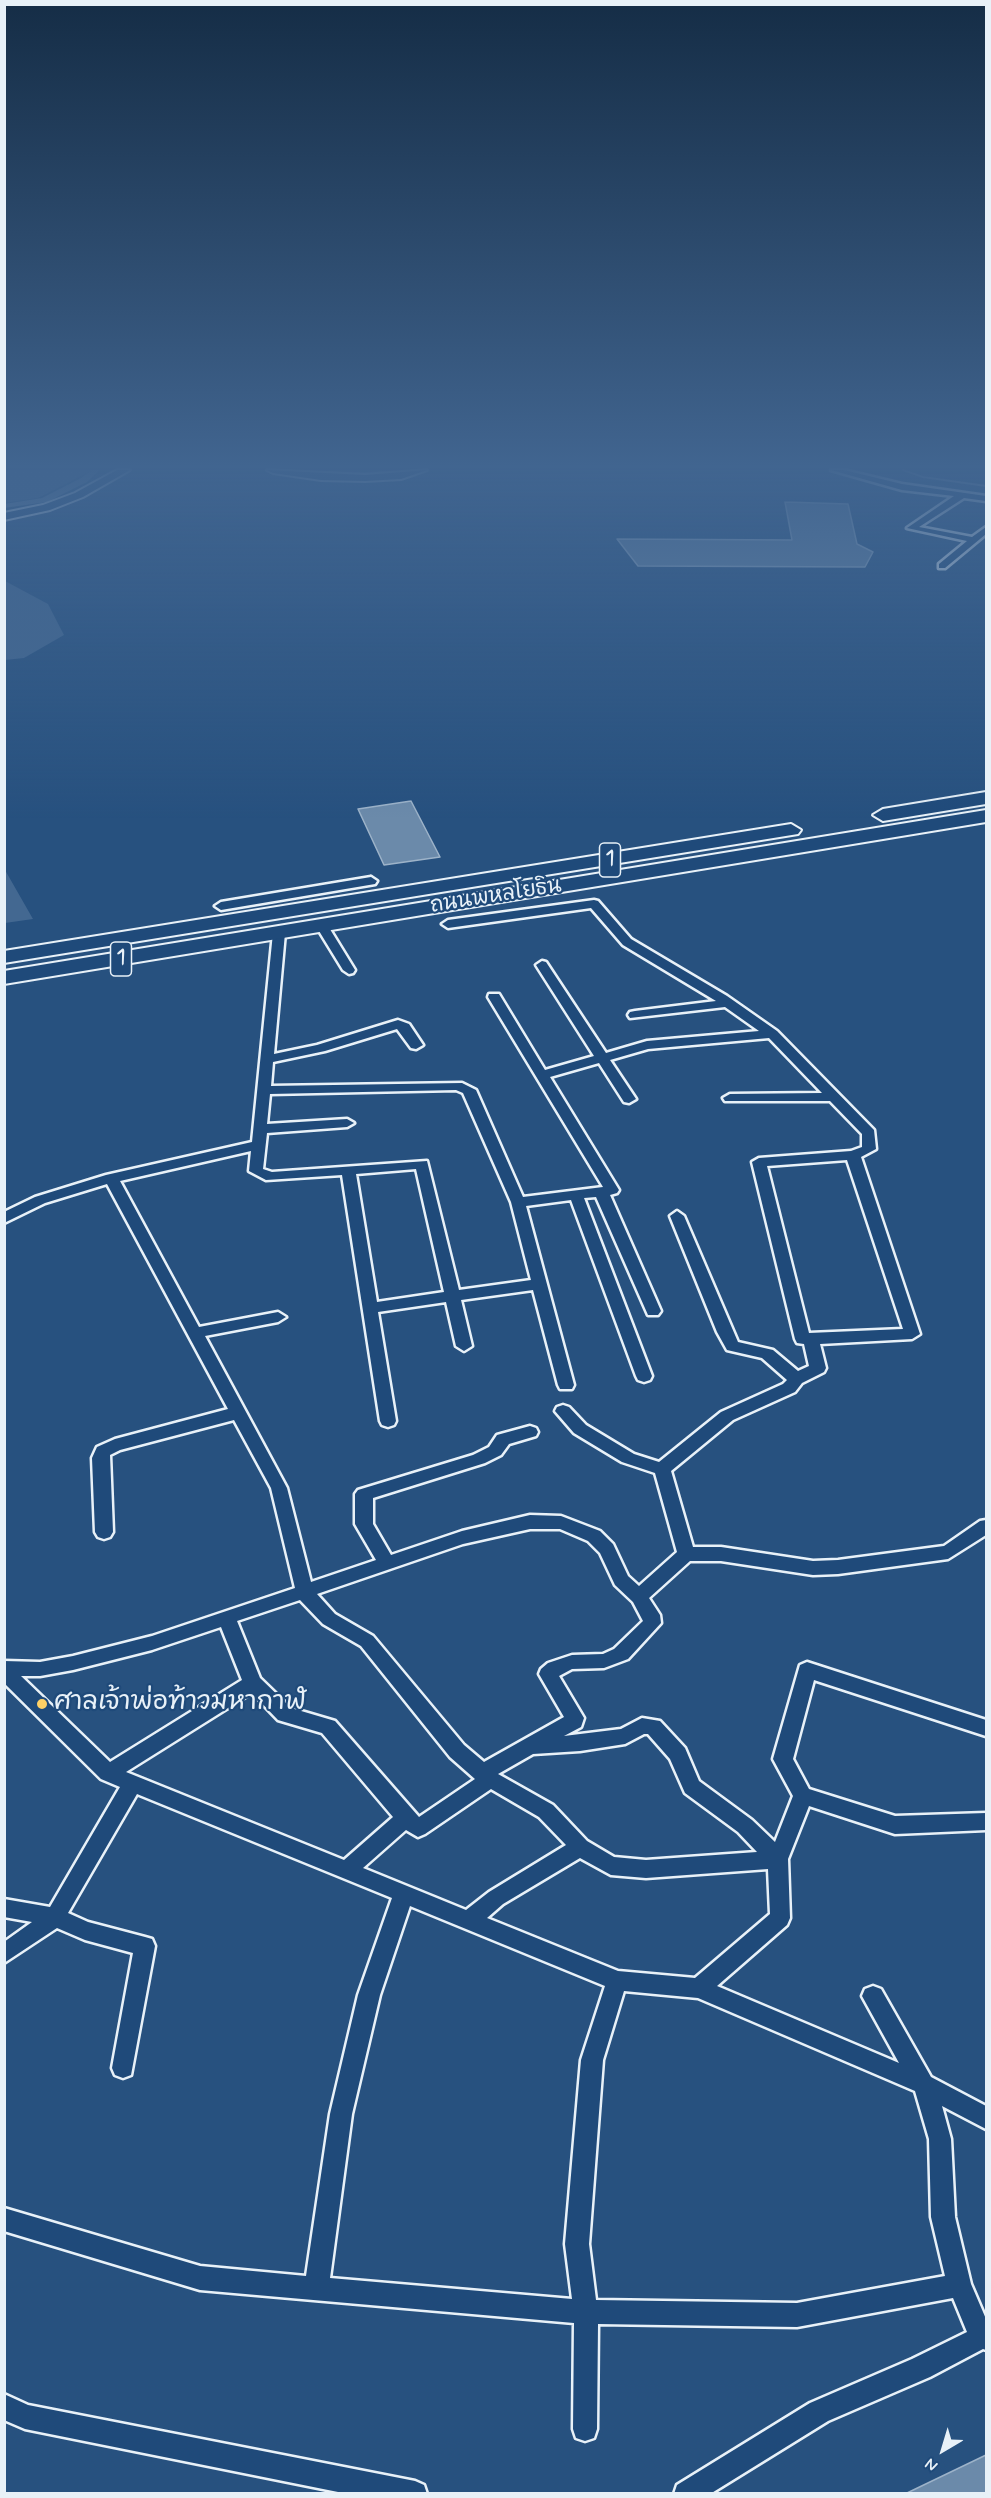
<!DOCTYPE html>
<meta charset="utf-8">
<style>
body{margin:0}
#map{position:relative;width:991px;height:2498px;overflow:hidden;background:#27517f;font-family:Mynerve,sans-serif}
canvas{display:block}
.frame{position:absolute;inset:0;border:6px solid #e8f1f8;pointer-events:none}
.north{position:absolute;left:913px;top:2420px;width:60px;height:60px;-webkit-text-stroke:4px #1f4a7a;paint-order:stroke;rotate:218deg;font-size:16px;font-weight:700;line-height:24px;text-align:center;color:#e8f1f8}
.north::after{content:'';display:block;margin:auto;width:21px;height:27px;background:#e8f1f8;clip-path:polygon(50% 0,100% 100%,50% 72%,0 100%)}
</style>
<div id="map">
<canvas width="991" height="2498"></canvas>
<div class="frame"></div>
<div class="north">N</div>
</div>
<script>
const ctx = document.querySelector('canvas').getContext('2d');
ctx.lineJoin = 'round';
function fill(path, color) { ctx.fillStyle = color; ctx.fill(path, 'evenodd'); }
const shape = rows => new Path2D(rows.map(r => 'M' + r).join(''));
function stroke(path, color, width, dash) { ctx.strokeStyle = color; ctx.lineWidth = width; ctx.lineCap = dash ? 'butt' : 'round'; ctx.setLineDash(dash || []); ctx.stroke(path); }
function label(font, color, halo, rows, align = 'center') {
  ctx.font = font + ' Mynerve,"Playpen Sans Thai",sans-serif'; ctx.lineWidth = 4.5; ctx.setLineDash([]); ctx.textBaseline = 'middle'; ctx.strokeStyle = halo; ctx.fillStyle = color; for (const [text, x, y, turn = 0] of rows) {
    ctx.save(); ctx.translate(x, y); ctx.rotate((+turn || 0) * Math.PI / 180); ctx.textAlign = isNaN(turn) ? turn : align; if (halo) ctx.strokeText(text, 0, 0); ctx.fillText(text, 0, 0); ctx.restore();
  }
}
const green = shape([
 [5,470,93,470,38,498,5,503],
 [5,581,48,604,64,635,24,658,5,660],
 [4,870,5,870,33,919,5,923]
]);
const water = shape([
 [785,502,848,504,857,544,873,552,865,567,638,566,617,539,792,540,785,502],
 [411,801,440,857,384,865,358,809,411,801],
 [986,2455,986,2493,907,2493,986,2455]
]);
const stream = shape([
 [903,470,923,477,986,486]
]);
const canal = shape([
 [92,470,100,470,87,482,47,502,4,508,4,504,42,498,81,478,92,470],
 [294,470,366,472,394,470,366,476,321,475,294,470]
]);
const minor = shape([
 [831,470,844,470,902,484,986,496,986,501,964,498,919,527,972,537,986,527,986,534,945,568,939,568,939,564,967,541,907,528,954,496,902,490,831,470],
 [371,877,377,881,375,884,221,910,215,906,221,902,371,877],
 [594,900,598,901,631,939,727,996,777,1031,874,1130,876,1149,861,1157,920,1334,912,1339,820,1344,826,1368,824,1372,802,1383,795,1392,733,1420,671,1471,693,1547,721,1547,813,1561,838,1560,944,1546,980,1521,986,1520,986,1535,948,1559,838,1574,813,1575,721,1561,690,1561,649,1598,660,1615,661,1623,628,1659,604,1668,572,1669,559,1676,584,1718,581,1727,564,1736,621,1729,642,1718,660,1721,685,1748,699,1781,752,1820,775,1842,793,1796,773,1759,800,1665,807,1662,986,1720,986,1736,814,1680,793,1759,809,1789,895,1816,986,1813,986,1830,895,1834,809,1806,788,1859,790,1918,787,1925,717,1986,899,2063,862,1996,865,1989,873,1986,881,1989,931,2077,986,2106,986,2129,942,2106,951,2139,955,2217,971,2284,986,2319,986,2350,983,2349,930,2377,828,2421,710,2494,674,2494,677,2485,810,2403,912,2359,967,2332,953,2298,797,2327,598,2324,597,2429,594,2438,585,2441,576,2438,573,2429,574,2323,200,2290,4,2231,4,2208,200,2266,306,2276,330,2114,358,1995,392,1898,137,1794,68,1913,88,1922,145,1937,152,1939,155,1946,131,2075,123,2078,115,2075,112,2068,133,1953,85,1940,57,1928,4,1963,4,1942,32,1922,4,1917,4,1899,50,1907,120,1787,101,1779,4,1683,4,1661,40,1662,73,1656,152,1636,295,1588,271,1488,234,1420,120,1450,110,1455,113,1532,110,1537,104,1539,98,1537,95,1532,92,1458,97,1447,115,1439,228,1409,107,1184,45,1203,4,1223,4,1212,35,1197,106,1175,252,1142,273,933,279,929,285,933,274,1054,317,1045,398,1020,409,1024,423,1045,416,1049,411,1048,397,1029,325,1051,273,1062,271,1086,462,1083,476,1090,523,1197,603,1187,488,997,489,994,499,994,545,1070,594,1056,536,965,542,961,546,962,606,1053,647,1041,759,1031,725,1007,630,1018,628,1015,630,1012,635,1011,716,1001,623,945,591,908,448,928,442,924,448,920,594,900],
 [769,1038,822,1093,730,1094,723,1098,725,1101,830,1101,862,1134,862,1147,851,1151,759,1158,752,1162,795,1339,797,1343,804,1344,809,1366,798,1371,773,1350,738,1342,684,1216,677,1211,670,1216,717,1332,727,1350,762,1358,787,1380,783,1384,721,1412,659,1462,634,1454,586,1425,569,1407,563,1405,557,1407,555,1411,574,1433,622,1462,655,1473,677,1552,639,1586,628,1576,613,1544,600,1531,561,1516,530,1515,462,1531,391,1555,373,1524,373,1498,485,1463,501,1455,509,1444,536,1436,538,1432,536,1428,530,1426,497,1435,489,1447,473,1455,358,1490,355,1494,355,1524,376,1560,311,1582,287,1488,205,1336,278,1322,286,1317,278,1312,199,1327,120,1181,251,1151,249,1171,266,1180,342,1175,380,1421,382,1425,388,1427,394,1425,396,1421,378,1312,446,1302,456,1346,464,1351,472,1346,461,1300,533,1290,558,1385,560,1389,572,1389,574,1385,526,1206,571,1200,636,1376,638,1380,644,1382,650,1380,652,1376,584,1198,596,1197,648,1315,658,1315,661,1311,610,1195,617,1193,619,1190,550,1077,599,1063,624,1102,629,1103,636,1099,610,1060,648,1049,769,1038],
 [456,1090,463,1093,511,1202,531,1280,459,1290,427,1161,272,1172,263,1169,267,1133,347,1127,354,1123,347,1119,267,1124,270,1094,456,1090],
 [847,1160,903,1329,809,1333,767,1166,847,1160],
 [416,1169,444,1292,377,1302,356,1174,416,1169],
 [530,1529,560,1529,588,1541,600,1553,615,1585,633,1602,643,1621,614,1649,603,1654,572,1655,548,1663,541,1669,539,1674,564,1717,484,1762,464,1745,373,1636,335,1614,317,1594,463,1544,530,1529],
 [300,1600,323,1624,361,1646,450,1757,475,1779,419,1817,335,1721,291,1708,260,1678,237,1621,300,1600],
 [221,1627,242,1680,110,1762,21,1676,40,1676,73,1670,152,1650,221,1627],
 [252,1693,278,1720,322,1733,393,1817,344,1860,126,1772,252,1693],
 [644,1734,648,1734,670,1759,685,1793,738,1832,757,1852,646,1860,614,1857,587,1841,553,1805,498,1774,533,1754,580,1751,625,1744,644,1734],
 [491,1789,539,1817,566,1845,489,1892,466,1910,363,1868,406,1830,418,1837,425,1834,491,1789],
 [580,1858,611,1875,646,1878,768,1869,770,1914,695,1978,618,1971,487,1918,503,1904,580,1858],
 [410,1906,605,1986,581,2060,565,2244,572,2299,330,2278,352,2114,380,1995,410,1906],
 [624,1991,698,1998,915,2091,929,2139,931,2217,945,2276,797,2303,596,2300,589,2244,603,2060,624,1991],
 [322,922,328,926,355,970,353,973,349,974,343,970,316,926,322,922],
 [4,2394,28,2405,415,2481,424,2485,427,2494,348,2494,25,2429,4,2420,4,2394]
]);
const tertiary = shape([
 [117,470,130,470,83,497,50,510,4,520,4,513,43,505,75,493,117,470],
 [267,470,365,475,427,470,401,479,365,481,321,480,273,473,267,470]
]);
const trunk = shape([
 [986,792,986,804,883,821,873,815,883,809,986,792],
 [986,810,986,822,4,984,4,971,986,810],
 [791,824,801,830,798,834,4,963,4,951,791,824]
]);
const markers = [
 [42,1704,6,"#ffd166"]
];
const shields = [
 [610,860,21],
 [121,959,21]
];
const shieldNames = [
 ["1",610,860],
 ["1",121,959]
];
const streetNames = [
 ["ถนนพหลโยธิน",496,897,-9]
];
const nearPoinames = [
 ["ศาลเจ้าพ่อท้าวมหากาฬ",54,1704]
];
fill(green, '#436891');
fill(water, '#6b8aaa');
stroke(water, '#9db3c9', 1.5);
stroke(stream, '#9db3c9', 2);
fill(canal, '#6b8aaa');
stroke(minor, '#e8f1f8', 5);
stroke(tertiary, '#e8f1f8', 4);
stroke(trunk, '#e8f1f8', 4);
fill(minor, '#1f4a7a');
fill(tertiary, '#1f4a7a');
fill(trunk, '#1f4a7a');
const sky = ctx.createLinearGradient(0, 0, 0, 819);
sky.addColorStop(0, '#152d46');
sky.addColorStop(0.57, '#416590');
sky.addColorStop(1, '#41659000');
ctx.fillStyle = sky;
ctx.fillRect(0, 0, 991, 819);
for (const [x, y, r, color] of markers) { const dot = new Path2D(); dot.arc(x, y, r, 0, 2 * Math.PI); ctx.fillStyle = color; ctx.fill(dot); stroke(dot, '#1f4a7a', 2); }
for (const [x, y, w] of shields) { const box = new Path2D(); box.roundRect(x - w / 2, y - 17, w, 34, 4.5); ctx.fillStyle = '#1f4a7a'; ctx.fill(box); stroke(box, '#e8f1f8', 1.5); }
label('bold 20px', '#e8f1f8', null, shieldNames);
label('21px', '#e8f1f8', '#1f4a7a', streetNames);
label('26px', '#e8f1f8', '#1f4a7a', nearPoinames, 'left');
</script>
